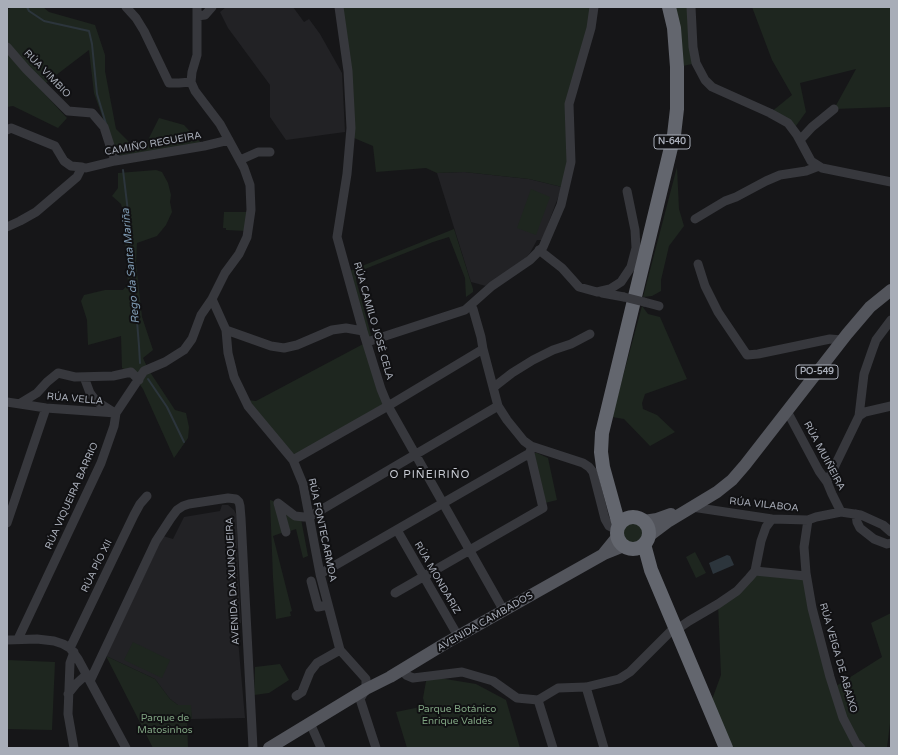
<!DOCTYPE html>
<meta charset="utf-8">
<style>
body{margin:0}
#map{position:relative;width:898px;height:755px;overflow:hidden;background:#161618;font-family:"Varela Round",sans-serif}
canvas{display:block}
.frame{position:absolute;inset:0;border:8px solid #a8adb8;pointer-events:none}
</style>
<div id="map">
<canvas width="898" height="755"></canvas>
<div class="frame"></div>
</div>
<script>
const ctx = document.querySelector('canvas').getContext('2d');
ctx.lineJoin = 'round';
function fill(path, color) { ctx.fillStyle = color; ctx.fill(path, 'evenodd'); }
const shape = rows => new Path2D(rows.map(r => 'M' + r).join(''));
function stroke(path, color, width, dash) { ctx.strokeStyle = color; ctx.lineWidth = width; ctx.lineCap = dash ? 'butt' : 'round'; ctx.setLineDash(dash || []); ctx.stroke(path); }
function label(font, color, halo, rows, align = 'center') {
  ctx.font = font + ' "Varela Round",sans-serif'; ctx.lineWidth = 4; ctx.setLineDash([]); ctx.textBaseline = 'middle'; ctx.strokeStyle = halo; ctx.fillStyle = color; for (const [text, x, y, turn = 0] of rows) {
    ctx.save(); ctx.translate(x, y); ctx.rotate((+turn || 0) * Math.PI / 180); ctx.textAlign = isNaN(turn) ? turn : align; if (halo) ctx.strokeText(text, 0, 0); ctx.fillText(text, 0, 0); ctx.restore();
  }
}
const built = shape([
 [226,7,293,7,304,22,309,19,320,34,342,73,345,132,286,140,270,117,270,85,228,28,220,12],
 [464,172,529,179,562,187,542,240,537,240,530,253,525,259,486,286,471,282,437,173],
 [222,505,228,505,234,510,237,516,238,575,241,623,238,623,238,640,245,718,192,719,190,705,178,705,170,699,155,679,106,656,163,536,173,539,184,517,220,511]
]);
const green = shape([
 [12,7,43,7,49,12,95,25,105,55,105,71,116,129,133,146,146,144,159,118,184,125,204,146,116,156,94,93,89,50,47,82,40,89,67,118,58,128,13,106,7,107,7,10],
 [341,7,593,7,573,104,571,162,562,187,529,179,464,172,437,173,426,168,376,172,373,146,354,138],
 [674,7,687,7,696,63,683,66],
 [752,7,891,7,891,107,834,109,856,69,800,83,806,112,793,130,770,113,792,95,772,60],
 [677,167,679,209,684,226,669,246,661,280,661,291,652,296,643,297],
 [156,170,162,172,168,183,171,195,170,202,172,212,166,225,157,236,137,243,136,263,142,317,153,350,143,358,148,369,175,410,186,413,189,427,188,438,174,458,143,389,131,372,122,368,121,336,88,345,87,320,81,301,84,295,105,290,123,290,128,284,125,241,127,233,125,218,121,204,112,196,118,188,118,173],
 [531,189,550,197,536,235,517,228],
 [224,212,249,212,246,231,226,230,226,228,223,228],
 [454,229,473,289,473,292,466,297,465,278,449,237,433,242,365,269,356,280,371,335,367,342,388,406,293,460,246,400,256,401,367,342,347,272],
 [642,306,648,314,660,317,687,379,645,394,642,403,643,409,657,415,675,432,650,446,624,419,612,417],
 [534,453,537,453,548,458,557,500,545,503],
 [270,500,276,502,284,532,273,536,292,611,290,612,291,616,276,619,273,578],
 [281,506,301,519,308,556,303,558,296,529,287,532],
 '623 533a10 10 0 1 1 20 0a10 10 0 1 1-20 0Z',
 [695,552,706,573,696,578,686,557],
 [755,571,806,576,833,688,882,657,871,623,891,613,891,715,887,748,728,748,709,708,721,675,718,604],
 [133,642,170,660,162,678,124,660],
 [106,656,155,679,170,699,178,705,191,705,192,719,187,720,188,748,153,748],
 [7,660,55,662,52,730,7,729],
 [280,664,289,680,269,693,254,695,255,667],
 [427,676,476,684,506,700,520,748,407,748,396,712,425,706,423,698]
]);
const water = shape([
 [727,555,730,556,734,565,713,574,709,563]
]);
const stream = shape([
 [27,7,29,11,44,21,89,31,92,44,97,94,106,124],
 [115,147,119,157],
 [123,170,129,220,139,346,140,363],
 [148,379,167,407,184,442]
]);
const minor = shape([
 [126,7,136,18,144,31,169,83,179,83,191,82],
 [197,7,197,55,192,72,191,82,195,91,220,124,244,168,250,185,251,210,247,237,239,254,225,273,212,299,226,330,228,353,234,377,248,406,293,460,303,484,320,574,340,650,366,679,366,689,360,699,376,748],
 [339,7,348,71,351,128,347,174,337,237,363,331,381,389,388,406,504,611],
 [691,7,693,47,696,63,705,80,712,87,770,113,788,123,797,135,811,161,822,168,891,182],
 [197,16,205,15,212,7],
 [7,47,26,69,68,111,92,113,104,127,115,161],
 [7,130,11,128,55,146,64,161,71,166,82,167],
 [800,140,812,127,834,109],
 [240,160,258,152,270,152],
 [695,219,725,201,736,197,766,181,780,175,806,171,819,166],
 [7,227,20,221,36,212,77,177,82,167,86,168,115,161,204,146,229,140],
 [539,250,562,268,579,287,597,292,610,289,621,282,631,267,636,248,635,230,627,191],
 [698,264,705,286,718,312,747,355,758,354,830,339,842,340],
 [602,293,624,297],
 [644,302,659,306],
 [470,306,473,309,481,337,483,349,498,406,507,420,524,441,531,446,583,463,589,467,593,472,605,519,609,526,617,530],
 [226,330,271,346,284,348,297,345,332,330,346,328,363,331],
 [367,342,465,310,492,286,530,260,543,247,561,205,571,162,569,104,591,28,594,7],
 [84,377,90,393,96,401,115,413],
 [494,387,512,373,533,360,553,350,571,344,590,334],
 [7,402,46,408,116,413],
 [19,404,37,393,47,382,58,373,75,377,113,376,131,372,139,380],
 [787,411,819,471,827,482,832,494,841,512],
 [859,416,865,412,891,406],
 [293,460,388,406,483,349],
 [827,482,859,416,864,374,872,351,876,340,891,320],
 [692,507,772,519,808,520,816,517,841,512,861,515,883,525,891,532],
 [856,514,857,522,860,528,874,539,887,544,891,543],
 [309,517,498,406],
 [808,520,804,547,806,573,812,608,830,677,843,718,856,743,861,748],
 [7,523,46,408],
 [397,530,458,636],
 [286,532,278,503,295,516,304,517],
 [755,571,806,576],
 [320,574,530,453],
 [311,581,318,607,328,605],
 [395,593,543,508,530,453,531,447],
 [676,630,689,621,718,604,737,591,749,578,755,571,761,541,766,527,772,519],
 [18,639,101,463,114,426,116,413,144,371,165,362,184,350,192,339,201,315,212,299],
 [7,640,37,639,54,641,63,644,70,648,78,659,126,748],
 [70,648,134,515,140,504,147,496],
 [403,670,406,675,413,678,462,672,493,681,517,698,538,700,558,688,586,687,619,679,630,672,675,627],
 [90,681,156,541,171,518,177,510,183,506,189,504,228,498,236,499,239,502,240,506,241,518,253,748],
 [586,687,604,748],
 [68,694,76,684,87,674],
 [296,696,302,692,310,672,317,663,340,650],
 [538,700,553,748],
 [310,723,321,748],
 [74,748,68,714,70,663,74,652]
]);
const major = shape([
 [644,521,657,519,671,514],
 [649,536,669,521,717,492,732,480,745,465,847,334,870,307,891,290],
 [604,553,617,537],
 [269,748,366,689,390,677,446,643,604,554,624,546]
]);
const highway = shape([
 '617 533a16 16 0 1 1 32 0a16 16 0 1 1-32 0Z',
 [619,525,603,467,601,452,602,433,674,135,677,109,677,67,674,28,669,7],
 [644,544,651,570,726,748]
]);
const minorBridge = shape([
 [624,297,644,302]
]);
const shields = [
 [672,142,36],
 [817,372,42]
];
const shieldNames = [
 ["N-640",672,142],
 ["PO-549",817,372]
];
const streetNames = [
 ["RÚA VIMBIO",47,74,46],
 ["CAMIÑO REGUEIRA",153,144,-10],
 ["RÚA CAMILO JOSÉ CELA",373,321,74],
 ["RÚA VELLA",75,399,5],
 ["RÚA MUIÑEIRA",824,456,62],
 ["RÚA VIQUEIRA BARRIO",72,496,-66],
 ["RÚA VILABOA",764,505,6],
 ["RÚA FONTECARMOA",322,530,78],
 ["RÚA PÍO XII",97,566,-64],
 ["RÚA MONDARIZ",437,578,60],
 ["AVENIDA DA XUNQUEIRA",233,581,-93],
 ["AVENIDA CAMBADOS",485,622,-30],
 ["RÚA VEIGA DE ABAIXO",838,658,74]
];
const parkNames = [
 ["Parque Botánico",457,709],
 ["Enrique Valdés",457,721],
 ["Parque de",165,718],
 ["Matosinhos",165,730]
];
const waterNames = [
 ["Rego da Santa Mariña",131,266,-95]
];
const neighbourhoodNames = [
 ["O PIÑEIRIÑO",430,475]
];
fill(built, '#222225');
fill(green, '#1e261f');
fill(water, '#2c353c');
stroke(stream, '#2c353c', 2);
stroke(minor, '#37383d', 9);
stroke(major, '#53555c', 12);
stroke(highway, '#63666e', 14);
stroke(minorBridge, '#37383d', 9);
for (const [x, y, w] of shields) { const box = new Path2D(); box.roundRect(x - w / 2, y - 7, w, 14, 3); ctx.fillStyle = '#111113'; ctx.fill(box); stroke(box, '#a8adb8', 1); }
label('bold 9px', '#a8adb8', null, shieldNames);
label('10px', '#a8adb8', '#111113', streetNames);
label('10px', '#7fa381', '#111113', parkNames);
label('italic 11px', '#7f9bb3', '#111113', waterNames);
ctx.letterSpacing = '1px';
label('11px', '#c9ccd4', '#111113', neighbourhoodNames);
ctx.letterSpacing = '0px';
</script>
